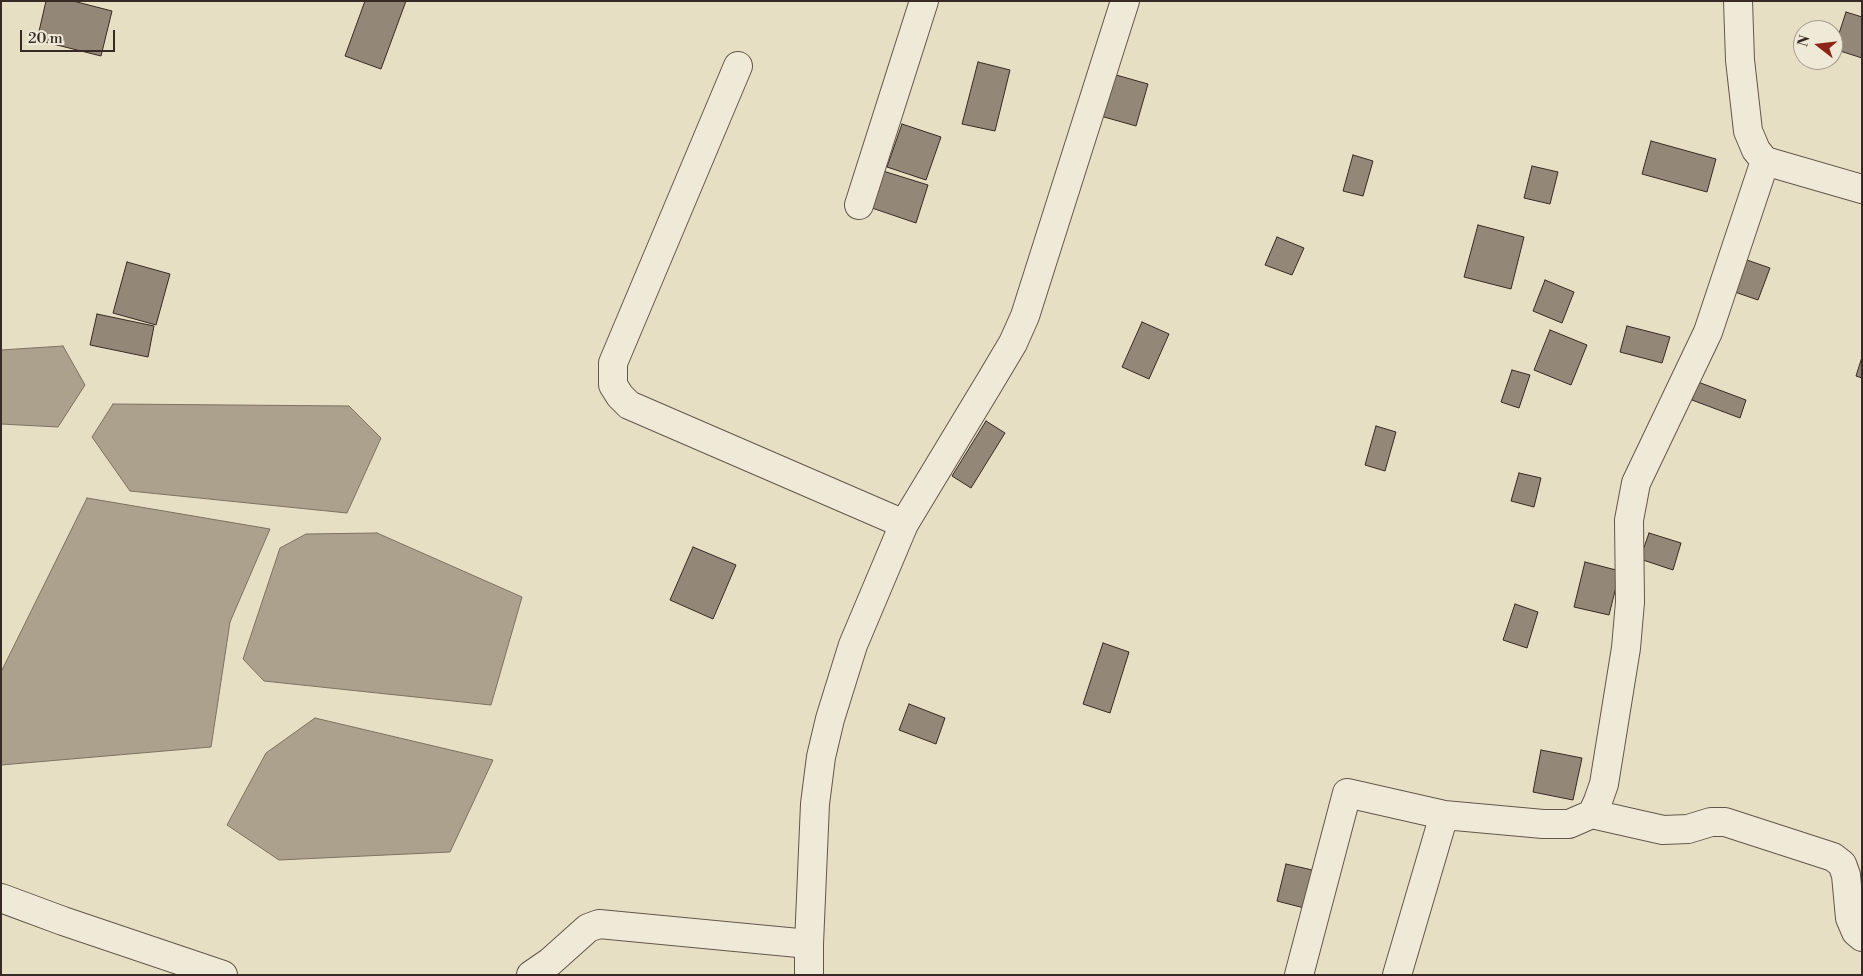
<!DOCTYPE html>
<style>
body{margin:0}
#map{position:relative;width:1863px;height:976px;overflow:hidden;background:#e7dfc3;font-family:"Libre Bodoni",serif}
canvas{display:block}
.frame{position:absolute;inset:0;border:2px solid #372924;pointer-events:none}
.north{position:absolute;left:1793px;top:20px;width:50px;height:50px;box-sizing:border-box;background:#efead8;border:1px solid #a59d90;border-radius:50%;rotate:286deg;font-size:14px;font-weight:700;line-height:20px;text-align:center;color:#372924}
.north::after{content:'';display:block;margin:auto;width:18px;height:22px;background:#8f2418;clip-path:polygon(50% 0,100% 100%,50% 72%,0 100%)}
.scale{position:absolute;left:20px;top:30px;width:95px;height:22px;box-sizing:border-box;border:2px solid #372924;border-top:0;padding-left:6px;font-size:15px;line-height:18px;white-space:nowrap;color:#372924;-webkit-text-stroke:4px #efead8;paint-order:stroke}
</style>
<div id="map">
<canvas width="1863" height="976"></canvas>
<div class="frame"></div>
<div class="north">N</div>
<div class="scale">20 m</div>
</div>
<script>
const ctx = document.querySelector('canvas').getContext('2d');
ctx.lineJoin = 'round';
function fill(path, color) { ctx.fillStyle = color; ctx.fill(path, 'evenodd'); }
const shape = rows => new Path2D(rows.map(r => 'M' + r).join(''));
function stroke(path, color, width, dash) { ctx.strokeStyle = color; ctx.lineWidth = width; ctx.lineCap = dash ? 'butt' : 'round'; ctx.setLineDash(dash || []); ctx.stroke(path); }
const water = shape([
 [63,346,85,385,58,427,1,424,1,350,63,346],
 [113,404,349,406,381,438,347,513,130,491,92,437,113,404],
 [87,498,270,529,230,622,211,747,1,765,1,672,87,498],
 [377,533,522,597,491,705,264,681,243,659,280,548,306,534,377,533],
 [315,718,493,760,450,852,279,860,227,825,266,753,315,718]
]);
const building = shape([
 [46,1,73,1,112,11,101,56,37,40,46,1],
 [365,1,406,1,381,69,345,56,365,1],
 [1846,12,1862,17,1862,58,1834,49,1846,12],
 [978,62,1010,70,995,131,962,124,978,62],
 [1109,73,1148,84,1136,126,1097,115,1109,73],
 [902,124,941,137,926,180,887,167,902,124],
 [1651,141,1716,159,1707,192,1642,174,1651,141],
 [1353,155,1373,161,1363,196,1343,191,1353,155],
 [1532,166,1558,172,1550,204,1524,198,1532,166],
 [883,171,928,185,916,223,872,208,883,171],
 [1478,225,1524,237,1511,289,1464,277,1478,225],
 [1277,237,1304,248,1292,275,1265,265,1277,237],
 [1744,259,1770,268,1758,300,1732,291,1744,259],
 [127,262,170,274,156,325,113,313,127,262],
 [1545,280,1574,292,1562,323,1533,311,1545,280],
 [97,314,154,326,148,357,90,345,97,314],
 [1142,322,1169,334,1149,379,1122,367,1142,322],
 [1627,326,1670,337,1662,363,1620,352,1627,326],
 [1550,330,1587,345,1571,385,1534,370,1550,330],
 [1862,357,1862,378,1856,376,1862,357],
 [1512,370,1530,375,1519,408,1501,402,1512,370],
 [1698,382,1746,400,1740,418,1692,400,1698,382],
 [986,421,1005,433,971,488,952,476,986,421],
 [1376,426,1396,432,1385,471,1365,465,1376,426],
 [1519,473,1541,478,1534,507,1511,501,1519,473],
 [1649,533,1681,543,1673,570,1640,559,1649,533],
 [693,547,736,565,713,619,670,600,693,547],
 [1585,562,1620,571,1609,615,1574,607,1585,562],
 [1515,604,1538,612,1527,648,1503,640,1515,604],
 [1103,643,1129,652,1110,713,1083,704,1103,643],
 [909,704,945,718,936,744,899,730,909,704],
 [1541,750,1582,758,1573,800,1533,792,1541,750],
 [1286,864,1321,872,1312,910,1277,901,1286,864]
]);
const minor = shape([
 [1738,1,1740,60,1748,131,1756,150,1765,161,1862,189],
 [738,66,613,363,613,385,620,396,629,405,904,524],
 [859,205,924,1],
 [1592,814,1663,830,1688,829,1711,822,1725,822,1833,857,1842,864,1846,875,1850,918,1856,932,1862,937],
 [1,898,63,921,223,975],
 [531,975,550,962,588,928,599,924,809,944],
 [1299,975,1347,793,1444,815,1543,824,1569,824,1592,814,1598,801,1604,784,1626,648,1630,602,1629,520,1636,483,1708,332,1765,161],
 [1397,975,1444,815]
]);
const tertiary = shape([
 [809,975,809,944,815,804,821,757,830,719,853,645,904,524,991,380,1013,343,1025,316,1125,1]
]);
fill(water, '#aba18d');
stroke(water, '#7d7163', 1);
fill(building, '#938877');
stroke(building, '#372924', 1);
stroke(minor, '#63564c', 30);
stroke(tertiary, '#63564c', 30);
stroke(minor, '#efead8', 28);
stroke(tertiary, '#efead8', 28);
</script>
